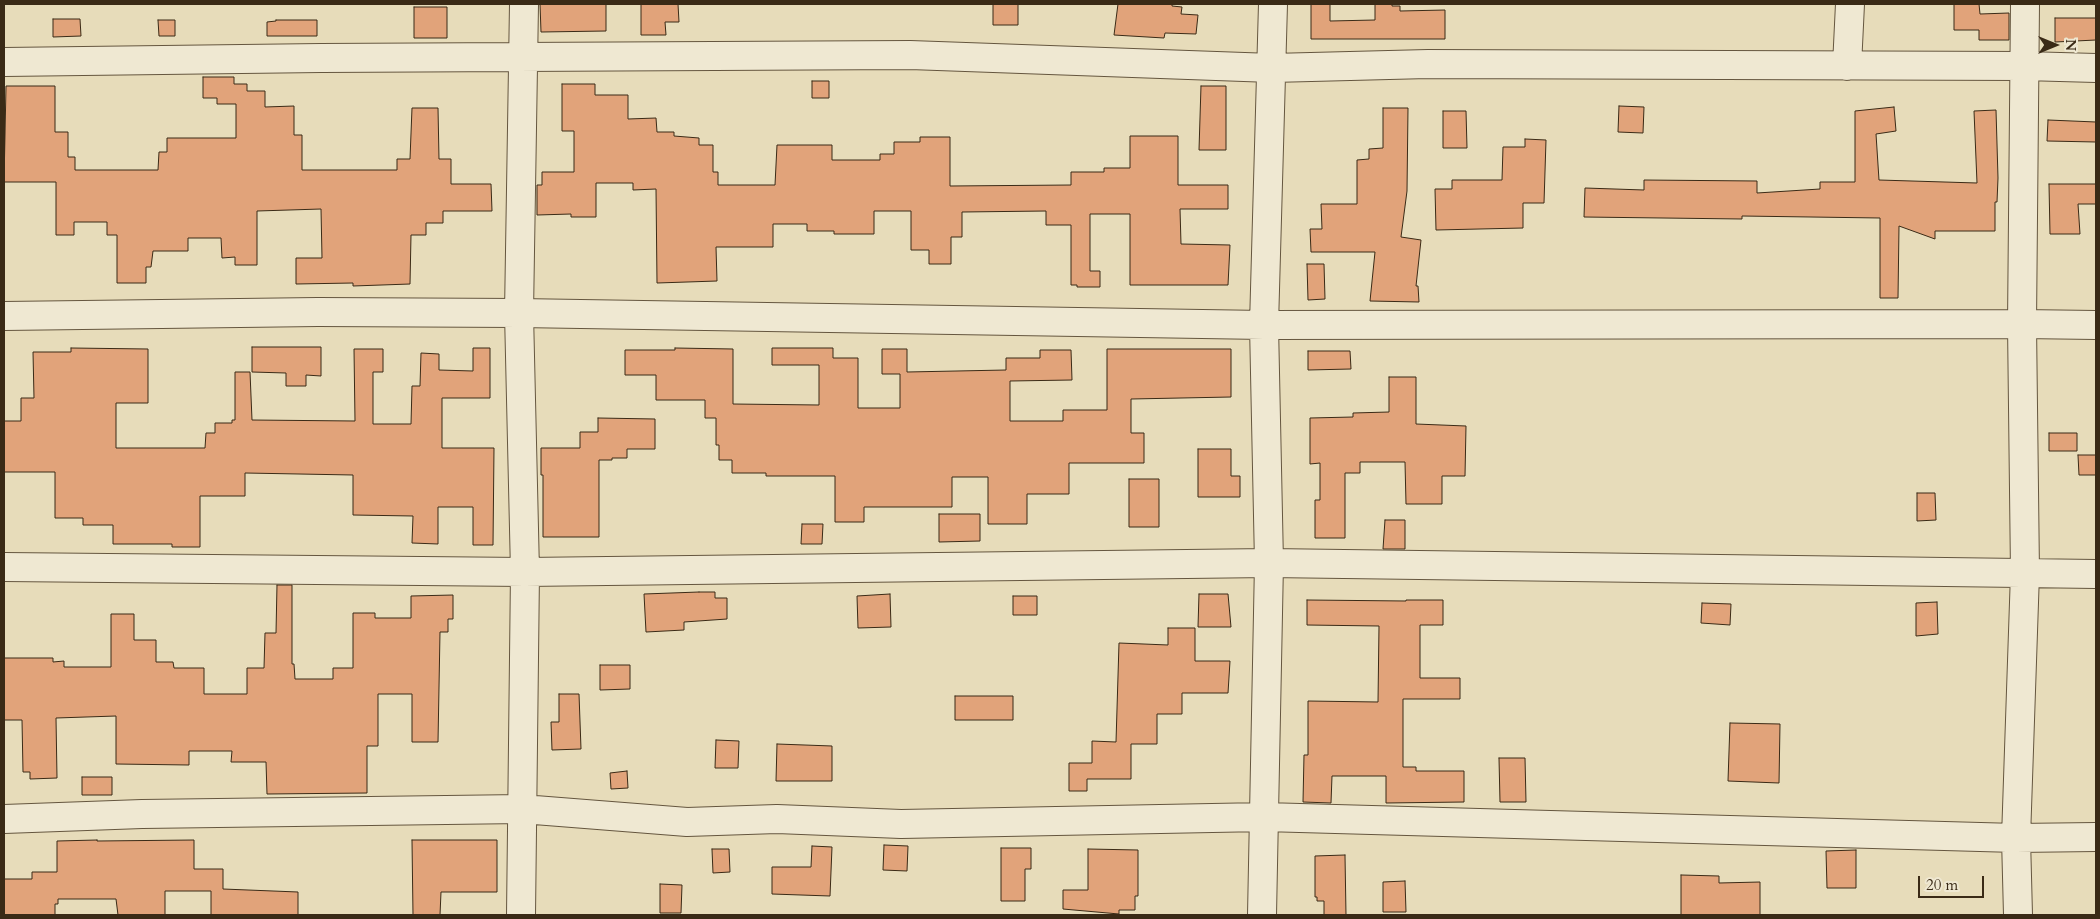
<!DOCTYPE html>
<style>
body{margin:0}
#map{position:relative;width:2100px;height:919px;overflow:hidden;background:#e7dcba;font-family:Cardo,serif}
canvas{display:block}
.frame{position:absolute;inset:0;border:5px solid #3a2a16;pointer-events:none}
.north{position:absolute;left:2030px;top:20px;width:50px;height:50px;-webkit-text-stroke:4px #efe8d2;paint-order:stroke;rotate:90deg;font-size:14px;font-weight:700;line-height:20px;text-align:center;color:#3a2a16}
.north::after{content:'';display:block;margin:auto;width:18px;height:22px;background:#3a2a16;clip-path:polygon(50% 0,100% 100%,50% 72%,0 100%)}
.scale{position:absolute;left:1918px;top:876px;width:66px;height:22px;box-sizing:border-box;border:2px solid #3a2a16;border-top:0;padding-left:6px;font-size:15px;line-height:18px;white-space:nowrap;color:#3a2a16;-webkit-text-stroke:4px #efe8d2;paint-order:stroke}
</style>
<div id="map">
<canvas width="2100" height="919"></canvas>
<div class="frame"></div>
<div class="north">N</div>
<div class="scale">20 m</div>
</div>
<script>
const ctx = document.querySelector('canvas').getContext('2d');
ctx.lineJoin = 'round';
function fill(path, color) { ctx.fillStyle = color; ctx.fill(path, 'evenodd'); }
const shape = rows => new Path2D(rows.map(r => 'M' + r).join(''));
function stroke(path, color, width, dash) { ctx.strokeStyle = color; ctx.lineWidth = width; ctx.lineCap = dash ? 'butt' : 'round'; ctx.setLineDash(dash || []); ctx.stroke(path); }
const building = shape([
 [540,4,606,4,606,31,541,32,540,4],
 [641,4,678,4,679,22,665,22,666,35,641,35,641,4],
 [993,4,1018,4,1018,25,993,25,993,4],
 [1118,4,1172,4,1172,6,1182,7,1181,14,1198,15,1196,34,1165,33,1164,38,1114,35,1118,4],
 [1311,4,1330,4,1330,21,1375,20,1375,4,1392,4,1392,6,1400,6,1400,11,1445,10,1445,39,1311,39,1311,4],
 [1954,4,1979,4,1980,14,2009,13,2009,40,1979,40,1979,30,1954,30,1954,4],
 [414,7,447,7,447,38,414,38,414,7],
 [2055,18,2096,18,2096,40,2055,42,2055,18],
 [53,19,80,19,81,36,53,37,53,19],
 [158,20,175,20,175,36,159,36,158,20],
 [276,20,317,20,317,36,267,36,267,22,276,21,276,20],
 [203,77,234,77,234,84,247,84,247,91,265,91,265,107,294,106,294,135,302,135,302,170,397,170,397,159,410,159,412,108,438,108,439,159,451,159,451,184,491,184,492,211,443,211,443,223,426,223,426,235,411,235,410,284,353,286,353,283,296,284,296,258,322,258,321,209,257,211,257,265,235,265,235,257,222,258,221,238,188,238,188,251,153,251,151,267,146,267,146,283,117,283,117,235,107,235,107,222,74,222,74,235,56,235,56,182,4,182,6,86,55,86,55,132,68,132,68,157,75,157,75,170,158,170,159,152,167,152,167,138,236,138,236,104,217,104,217,98,203,98,203,77],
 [812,81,829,81,829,98,812,98,812,81],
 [562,84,595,84,595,95,628,95,628,119,656,118,657,132,674,132,674,136,699,138,699,145,713,145,713,172,718,172,718,185,775,185,777,145,832,145,832,160,880,160,880,154,894,154,894,142,920,142,920,137,950,137,950,186,1071,185,1071,172,1104,172,1104,168,1130,168,1130,136,1178,136,1178,185,1228,185,1228,209,1180,209,1181,244,1230,245,1228,285,1130,285,1130,214,1090,214,1090,271,1100,271,1100,287,1077,287,1077,285,1071,285,1071,225,1046,225,1046,211,962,212,962,237,951,237,951,264,929,264,929,250,911,250,911,211,874,211,874,234,834,234,834,231,807,231,807,224,773,224,773,247,716,247,717,281,657,283,656,189,633,190,633,183,596,183,596,217,571,217,571,214,537,215,537,185,542,185,542,172,574,172,574,131,562,131,562,84],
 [1201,86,1226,86,1226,150,1199,150,1201,86],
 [1619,106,1644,107,1643,133,1618,132,1619,106],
 [1894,107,1896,131,1876,134,1879,180,1977,183,1974,111,1996,110,1998,178,1997,202,1995,202,1995,231,1935,231,1935,239,1899,226,1898,298,1880,298,1880,218,1742,216,1742,219,1584,217,1585,188,1644,190,1644,180,1757,181,1757,193,1820,189,1820,182,1855,182,1855,111,1894,107],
 [1383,108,1408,108,1407,191,1401,237,1421,240,1416,286,1418,286,1419,302,1370,301,1375,252,1311,252,1310,229,1322,229,1321,204,1357,204,1357,160,1369,159,1369,149,1383,148,1383,108],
 [1443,111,1466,111,1467,148,1443,148,1443,111],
 [2048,120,2096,122,2096,142,2047,141,2048,120],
 [1525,139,1546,140,1544,203,1523,203,1523,228,1436,230,1435,189,1452,189,1452,180,1502,180,1503,147,1525,147,1525,139],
 [2049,184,2096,184,2096,204,2078,204,2080,234,2050,234,2049,184],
 [1307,264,1324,264,1325,299,1308,300,1307,264],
 [252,347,321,347,321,376,306,375,306,386,286,386,286,373,252,372,252,347],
 [71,348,148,349,148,403,116,403,116,448,205,448,206,433,215,433,215,423,232,423,232,420,235,420,235,372,250,372,252,420,355,421,354,349,383,349,383,372,373,372,373,424,411,424,412,386,420,386,421,353,439,354,439,370,473,371,473,348,490,348,490,398,442,398,442,448,494,448,493,545,473,545,473,507,438,507,438,544,412,543,413,516,353,515,353,475,245,473,245,496,200,496,200,547,172,547,172,544,113,544,113,525,83,525,83,518,55,518,55,472,4,472,4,421,21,421,21,398,34,398,33,352,71,352,71,348],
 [675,348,733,349,733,404,819,405,819,365,772,365,772,348,833,348,833,358,858,358,858,408,900,408,900,374,882,374,882,349,907,349,907,372,1006,370,1006,358,1040,358,1040,350,1071,350,1072,380,1010,381,1010,421,1063,421,1063,410,1107,410,1107,349,1231,349,1231,397,1131,399,1131,433,1144,433,1144,463,1069,463,1069,494,1027,494,1027,524,988,524,988,477,952,477,952,507,864,507,864,522,835,522,835,476,766,476,766,473,732,473,732,460,719,460,719,445,716,445,716,418,705,418,705,400,656,400,656,375,625,375,625,350,675,350,675,348],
 [1308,351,1350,351,1351,369,1308,370,1308,351],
 [1389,377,1416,377,1416,424,1466,426,1465,476,1442,476,1442,504,1406,504,1405,462,1360,462,1360,473,1345,473,1345,538,1315,538,1315,500,1320,500,1320,463,1310,464,1310,418,1353,417,1353,413,1389,412,1389,377],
 [598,418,655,419,655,449,627,449,627,458,612,458,612,460,599,460,599,537,543,537,543,475,541,475,541,448,580,448,580,432,598,432,598,418],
 [2049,433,2077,433,2077,451,2049,451,2049,433],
 [1198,449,1231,449,1231,476,1240,476,1240,497,1198,497,1198,449],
 [2078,455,2096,455,2096,475,2079,475,2078,455],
 [1129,479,1159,479,1159,527,1129,527,1129,479],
 [1917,493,1935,493,1936,520,1917,521,1917,493],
 [939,514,980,514,980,541,939,542,939,514],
 [1385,520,1405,520,1405,549,1383,549,1385,520],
 [802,524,823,524,822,544,801,544,802,524],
 [277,585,292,585,292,664,294,664,295,679,333,679,333,668,353,668,353,613,375,613,375,618,411,618,411,596,453,595,453,619,448,619,448,632,440,632,438,742,412,742,412,694,378,694,378,746,367,746,367,793,267,794,266,762,231,762,232,751,189,751,189,765,116,764,116,716,56,718,57,778,30,779,30,772,23,772,22,720,4,720,4,658,53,658,53,662,64,661,64,667,111,667,111,614,134,614,134,640,156,640,156,662,173,662,174,668,204,668,204,694,247,694,247,668,264,668,265,633,276,633,277,585],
 [699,592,715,592,715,598,727,598,727,619,684,622,684,630,646,632,644,594,699,592],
 [890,594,891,627,858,628,857,596,890,594],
 [1199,594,1228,594,1231,627,1198,627,1199,594],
 [1013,596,1037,596,1037,615,1013,615,1013,596],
 [1307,600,1406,601,1406,600,1443,600,1443,625,1420,625,1420,678,1460,678,1460,699,1403,699,1403,767,1416,767,1416,771,1464,771,1464,802,1386,803,1386,776,1332,776,1331,803,1303,802,1304,755,1308,755,1308,701,1378,702,1379,626,1307,625,1307,600],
 [1937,602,1938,634,1916,636,1916,603,1937,602],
 [1702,603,1731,604,1730,625,1701,623,1702,603],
 [1168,628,1195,628,1195,661,1230,661,1228,693,1182,693,1182,714,1157,714,1157,744,1131,744,1131,779,1087,779,1087,791,1069,791,1069,763,1092,763,1092,741,1116,742,1119,643,1168,645,1168,628],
 [600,665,630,665,630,689,600,690,600,665],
 [559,694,579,694,581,749,552,750,551,722,559,722,559,694],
 [955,696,1013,696,1013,720,955,720,955,696],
 [1730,723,1780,724,1779,783,1728,781,1730,723],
 [716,740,739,741,738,768,715,768,716,740],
 [777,744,832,746,832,781,776,781,777,744],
 [1499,758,1525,758,1526,802,1500,802,1499,758],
 [627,771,628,788,611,789,610,773,627,771],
 [82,777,112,777,112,795,82,795,82,777],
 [97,840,97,841,194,840,194,869,223,869,223,889,298,892,298,915,211,915,211,891,165,891,165,915,118,915,116,899,58,899,58,904,55,904,55,915,4,915,4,879,32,879,32,872,57,872,57,841,97,840],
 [412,840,497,840,497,892,441,892,440,915,413,915,412,840],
 [884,845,908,846,907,871,883,870,884,845],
 [812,846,832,847,830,896,772,894,772,867,811,867,812,846],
 [1001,848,1031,848,1031,869,1025,869,1025,901,1001,901,1001,848],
 [712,849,729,849,730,872,713,873,712,849],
 [1088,849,1138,850,1138,896,1135,896,1135,910,1119,910,1119,914,1063,909,1063,890,1088,890,1088,849],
 [1856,850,1856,888,1827,888,1826,851,1856,850],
 [1345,855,1346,915,1324,915,1324,901,1317,901,1317,897,1315,897,1315,856,1345,855],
 [1681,875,1719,876,1719,883,1760,882,1760,915,1681,915,1681,875],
 [1405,881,1406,912,1383,912,1383,882,1405,881],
 [660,884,682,885,681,913,660,913,660,884]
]);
const minor = shape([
 [4,62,321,58,910,55,1272,68,1428,64,2024,66,2096,68],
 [1847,66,1850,4],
 [4,316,318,312,519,313,1264,325,2022,324,2096,325],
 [4,567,525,572,1269,563,2096,574],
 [4,819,142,814,522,809,687,822,777,819,901,824,1264,817,2016,838,2096,837],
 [521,915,525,572,519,313,524,4],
 [1262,915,1269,563,1264,325,1273,4],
 [2018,915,2016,838,2025,573,2022,324,2025,4]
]);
fill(building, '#e1a37a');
stroke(building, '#3a2a16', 1);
stroke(minor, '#65563f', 30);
stroke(minor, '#efe8d2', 28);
</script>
